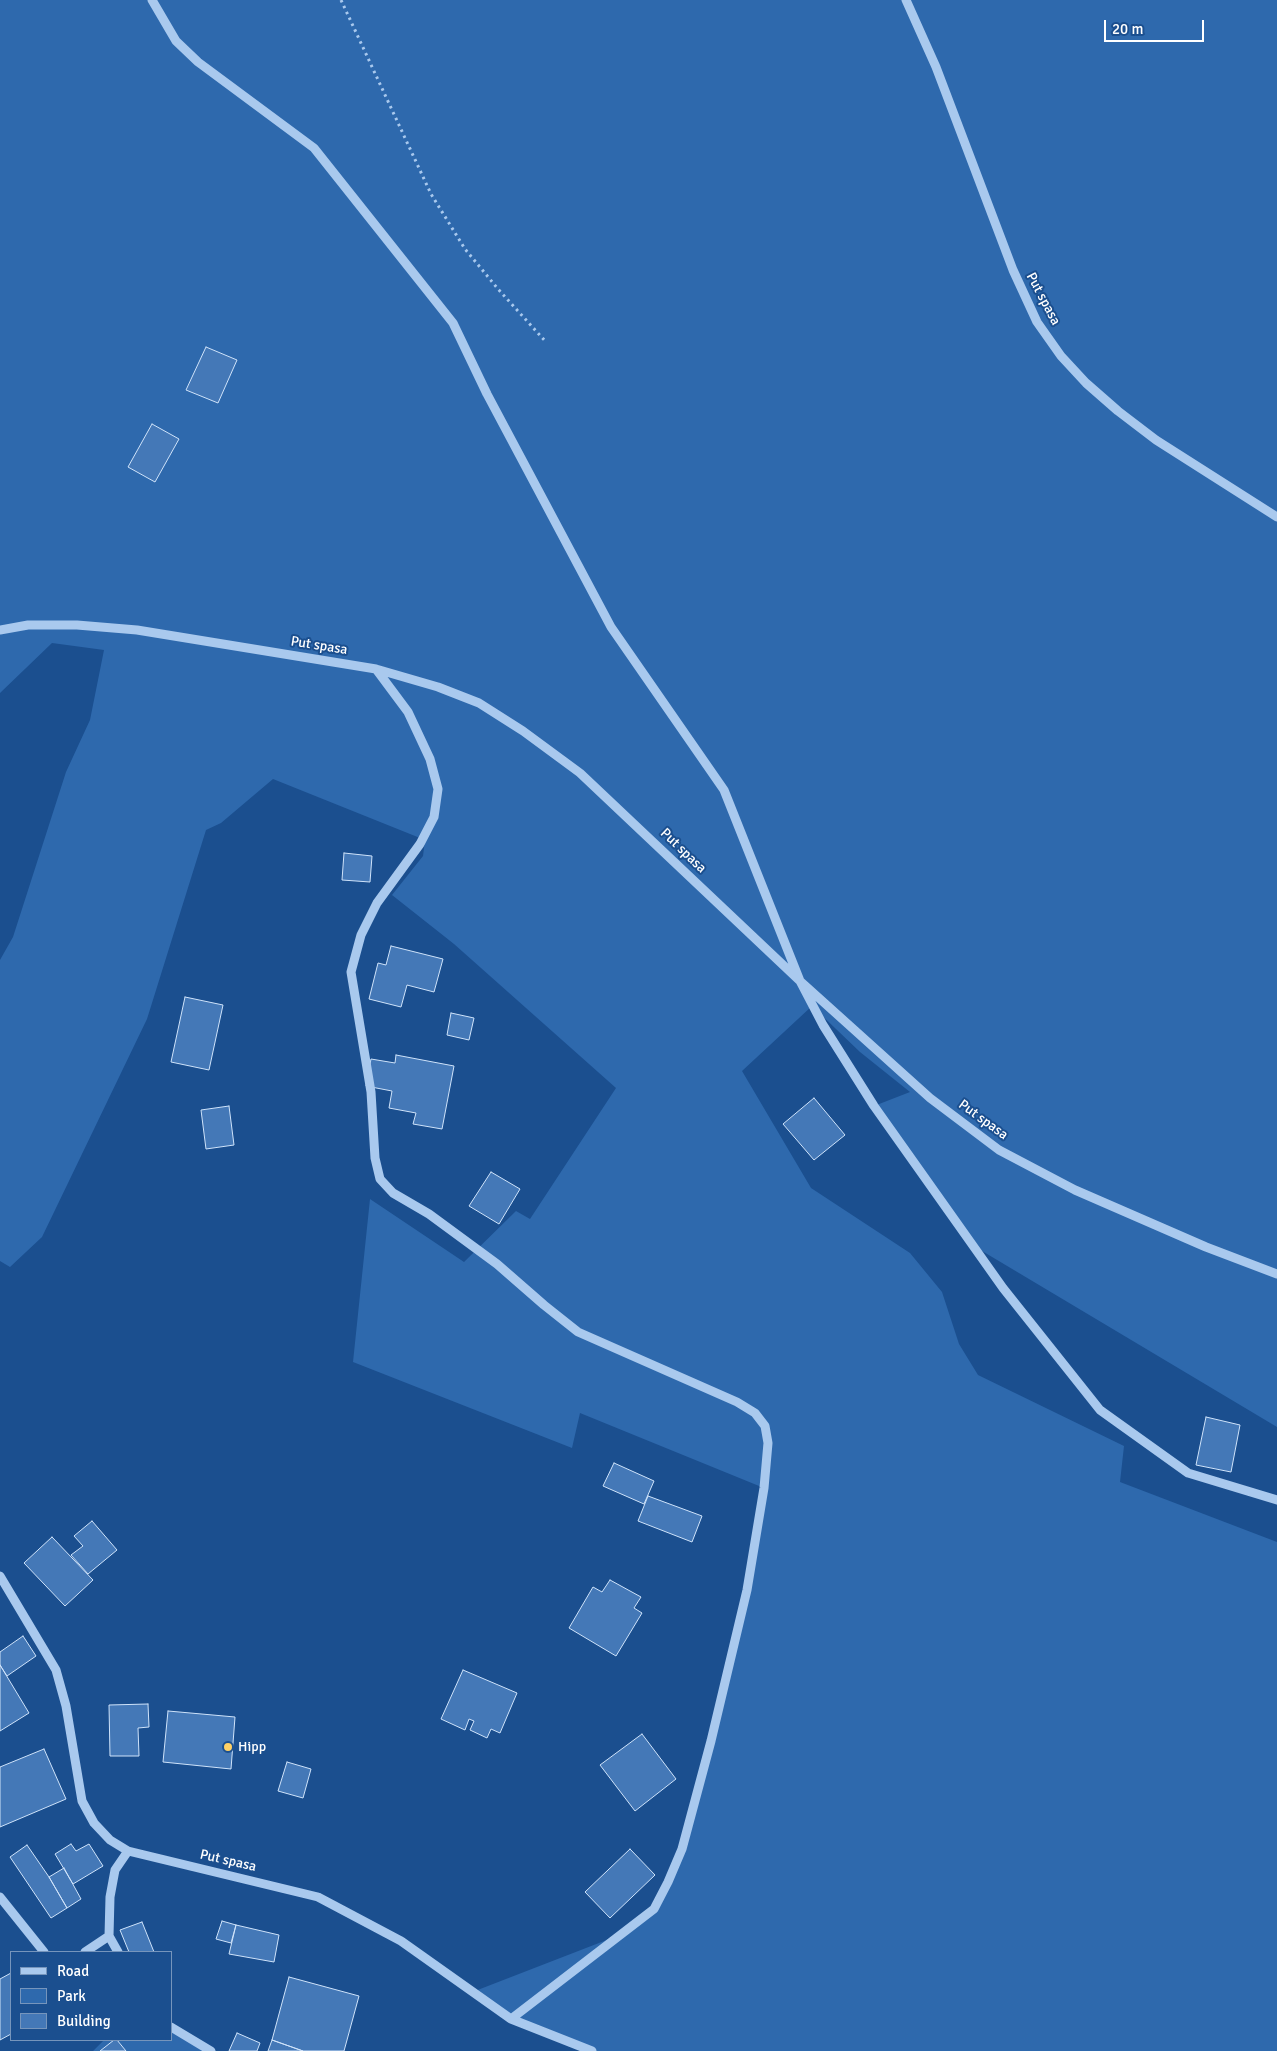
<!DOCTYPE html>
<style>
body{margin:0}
#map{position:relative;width:1277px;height:2051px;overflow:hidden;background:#1b4f8f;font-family:Signika,sans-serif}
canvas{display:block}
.legend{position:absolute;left:10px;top:1951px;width:162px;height:90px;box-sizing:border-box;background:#1b4f8f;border:1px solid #7695bc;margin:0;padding:6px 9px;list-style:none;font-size:15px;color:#fff}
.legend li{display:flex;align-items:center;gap:10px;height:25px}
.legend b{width:25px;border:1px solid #7695bc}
.scale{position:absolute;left:1104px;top:20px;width:100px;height:22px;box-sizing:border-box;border:2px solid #fff;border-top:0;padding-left:6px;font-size:15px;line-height:18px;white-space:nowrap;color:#fff;-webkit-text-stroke:4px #1b4f8f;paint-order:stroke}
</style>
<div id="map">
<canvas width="1277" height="2051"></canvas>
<ul class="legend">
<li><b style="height:6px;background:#a9c9ee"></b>Road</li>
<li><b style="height:14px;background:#2e69ad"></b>Park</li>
<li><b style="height:14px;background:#4478b7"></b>Building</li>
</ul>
<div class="scale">20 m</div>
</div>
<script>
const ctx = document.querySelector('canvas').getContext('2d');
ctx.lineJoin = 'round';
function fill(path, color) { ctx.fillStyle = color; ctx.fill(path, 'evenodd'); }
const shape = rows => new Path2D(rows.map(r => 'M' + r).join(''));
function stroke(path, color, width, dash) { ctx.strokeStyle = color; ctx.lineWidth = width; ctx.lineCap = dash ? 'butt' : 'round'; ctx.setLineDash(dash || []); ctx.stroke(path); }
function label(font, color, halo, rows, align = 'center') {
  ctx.font = font + ' Signika,sans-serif'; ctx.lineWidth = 4; ctx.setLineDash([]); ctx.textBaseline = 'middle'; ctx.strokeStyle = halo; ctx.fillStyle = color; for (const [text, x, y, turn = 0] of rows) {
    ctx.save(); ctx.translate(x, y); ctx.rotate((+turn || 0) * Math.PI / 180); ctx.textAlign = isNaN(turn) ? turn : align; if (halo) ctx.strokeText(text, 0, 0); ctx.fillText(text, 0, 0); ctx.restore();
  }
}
const green = shape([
 [0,0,1277,0,1277,1427,972,1245,874,1106,910,1092,860,1052,812,1006,742,1071,811,1188,910,1253,942,1292,959,1344,978,1375,1124,1446,1120,1482,1277,1542,1277,2051,591,2051,502,2012,475,1991,617,1936,654,1909,668,1882,711,1741,764,1488,580,1413,572,1448,353,1362,370,1199,464,1262,516,1211,530,1219,616,1088,454,944,392,895,423,856,425,840,273,779,221,823,206,830,147,1019,42,1237,10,1267,0,1261,0,960,13,937,66,772,90,720,104,650,52,643,0,693],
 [171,2027,211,2051,93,2051,104,2040,171,2040]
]);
const building = shape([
 [206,347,237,360,218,403,186,390,206,347],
 [152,424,179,439,155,482,128,467,152,424],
 [344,853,372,856,370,882,342,880,344,853],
 [391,946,443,959,434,992,407,985,401,1007,369,999,378,963,386,965,391,946],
 [185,997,223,1005,209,1070,171,1062,185,997],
 [451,1013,474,1018,469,1040,447,1035,451,1013],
 [396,1055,454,1066,442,1129,413,1124,416,1113,389,1108,392,1091,366,1086,371,1059,395,1063,396,1055],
 [814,1098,845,1135,814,1160,783,1124,814,1098],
 [229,1106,234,1145,206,1149,201,1110,229,1106],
 [491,1172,520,1189,499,1224,469,1206,491,1172],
 [1206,1417,1240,1425,1231,1472,1196,1465,1206,1417],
 [614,1463,654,1481,644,1504,603,1486,614,1463],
 [648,1496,702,1516,692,1542,638,1521,648,1496],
 [92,1521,117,1550,88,1574,71,1555,83,1546,74,1536,92,1521],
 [52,1537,93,1580,65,1606,24,1563,52,1537],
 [610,1580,641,1597,634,1608,642,1613,616,1656,569,1628,593,1587,602,1592,610,1580],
 [23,1636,36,1656,7,1676,0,1665,0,1652,23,1636],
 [0,1665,29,1713,0,1731,0,1665],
 [463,1670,517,1693,500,1733,491,1729,487,1738,470,1730,474,1721,469,1719,465,1730,441,1719,463,1670],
 [148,1704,149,1727,138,1728,139,1756,110,1756,109,1705,148,1704],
 [168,1711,235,1717,231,1769,163,1762,168,1711],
 [642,1734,676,1779,635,1811,600,1765,642,1734],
 [44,1749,66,1799,0,1827,0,1767,44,1749],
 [287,1762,311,1769,303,1798,278,1791,287,1762],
 [71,1844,76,1851,89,1844,103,1866,73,1884,55,1854,71,1844],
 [27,1845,49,1877,67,1908,51,1918,10,1857,27,1845],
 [630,1849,655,1875,610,1918,585,1892,630,1849],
 [64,1868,81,1899,67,1908,49,1877,64,1868],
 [222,1921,236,1925,231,1943,216,1939,222,1921],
 [142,1922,154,1952,129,1952,120,1930,142,1922],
 [236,1925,279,1935,274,1962,229,1954,236,1925],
 [11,1973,11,2034,0,2040,0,1979,11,1973],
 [289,1977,359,1996,344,2051,303,2051,272,2040,289,1977],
 [237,2033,260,2043,257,2051,229,2051,237,2033],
 [114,2040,117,2040,126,2051,100,2051,114,2040],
 [272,2040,303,2051,268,2051,272,2040]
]);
const path = shape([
 [341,0,431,194,465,249,498,289,546,342]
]);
const minor = shape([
 [152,0,176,41,198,62,314,148,453,323,487,394,611,627,724,790,800,981,823,1025,874,1106,1003,1288,1100,1410,1188,1473,1277,1500],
 [906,0,936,67,1013,270,1037,322,1061,356,1086,383,1118,411,1156,440,1277,517],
 [0,630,28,625,77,625,137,630,376,669,438,687,479,703,523,731,580,773,800,981,930,1098,999,1150,1075,1190,1206,1247,1277,1274],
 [376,669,408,712,430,759,438,789,434,817,420,844,377,903,361,935,351,972,371,1092,375,1158,380,1179,393,1193,429,1214,497,1264,544,1305,578,1332,737,1402,755,1413,765,1426,768,1443,764,1488,747,1590,711,1741,682,1849,668,1882,654,1909,511,2019],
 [0,1576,56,1670,66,1706,82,1801,94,1823,110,1840,128,1851,318,1897,401,1941,511,2019,592,2051],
 [0,1897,44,1952],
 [85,1952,109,1936],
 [118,1952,109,1936,110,1897,115,1870,128,1851],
 [171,2027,211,2051]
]);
const markers = [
 [228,1747,5,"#ffd166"]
];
const streetNames = [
 ["Put spasa",1043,299,62],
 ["Put spasa",319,646,9],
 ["Put spasa",683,851,44],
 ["Put spasa",983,1120,36],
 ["Put spasa",228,1861,13]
];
const poiNames = [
 ["Hipp",238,1747]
];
fill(green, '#2e69ad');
fill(building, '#4478b7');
stroke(building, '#cfe3fa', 1);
stroke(path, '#a9c9ee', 3, [2.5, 4]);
stroke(minor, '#a9c9ee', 9);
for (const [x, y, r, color] of markers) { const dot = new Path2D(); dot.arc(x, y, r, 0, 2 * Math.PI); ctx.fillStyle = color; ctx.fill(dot); stroke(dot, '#1b4f8f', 2); }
label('14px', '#fff', '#1b4f8f', streetNames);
label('14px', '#fff', '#1b4f8f', poiNames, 'left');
</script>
